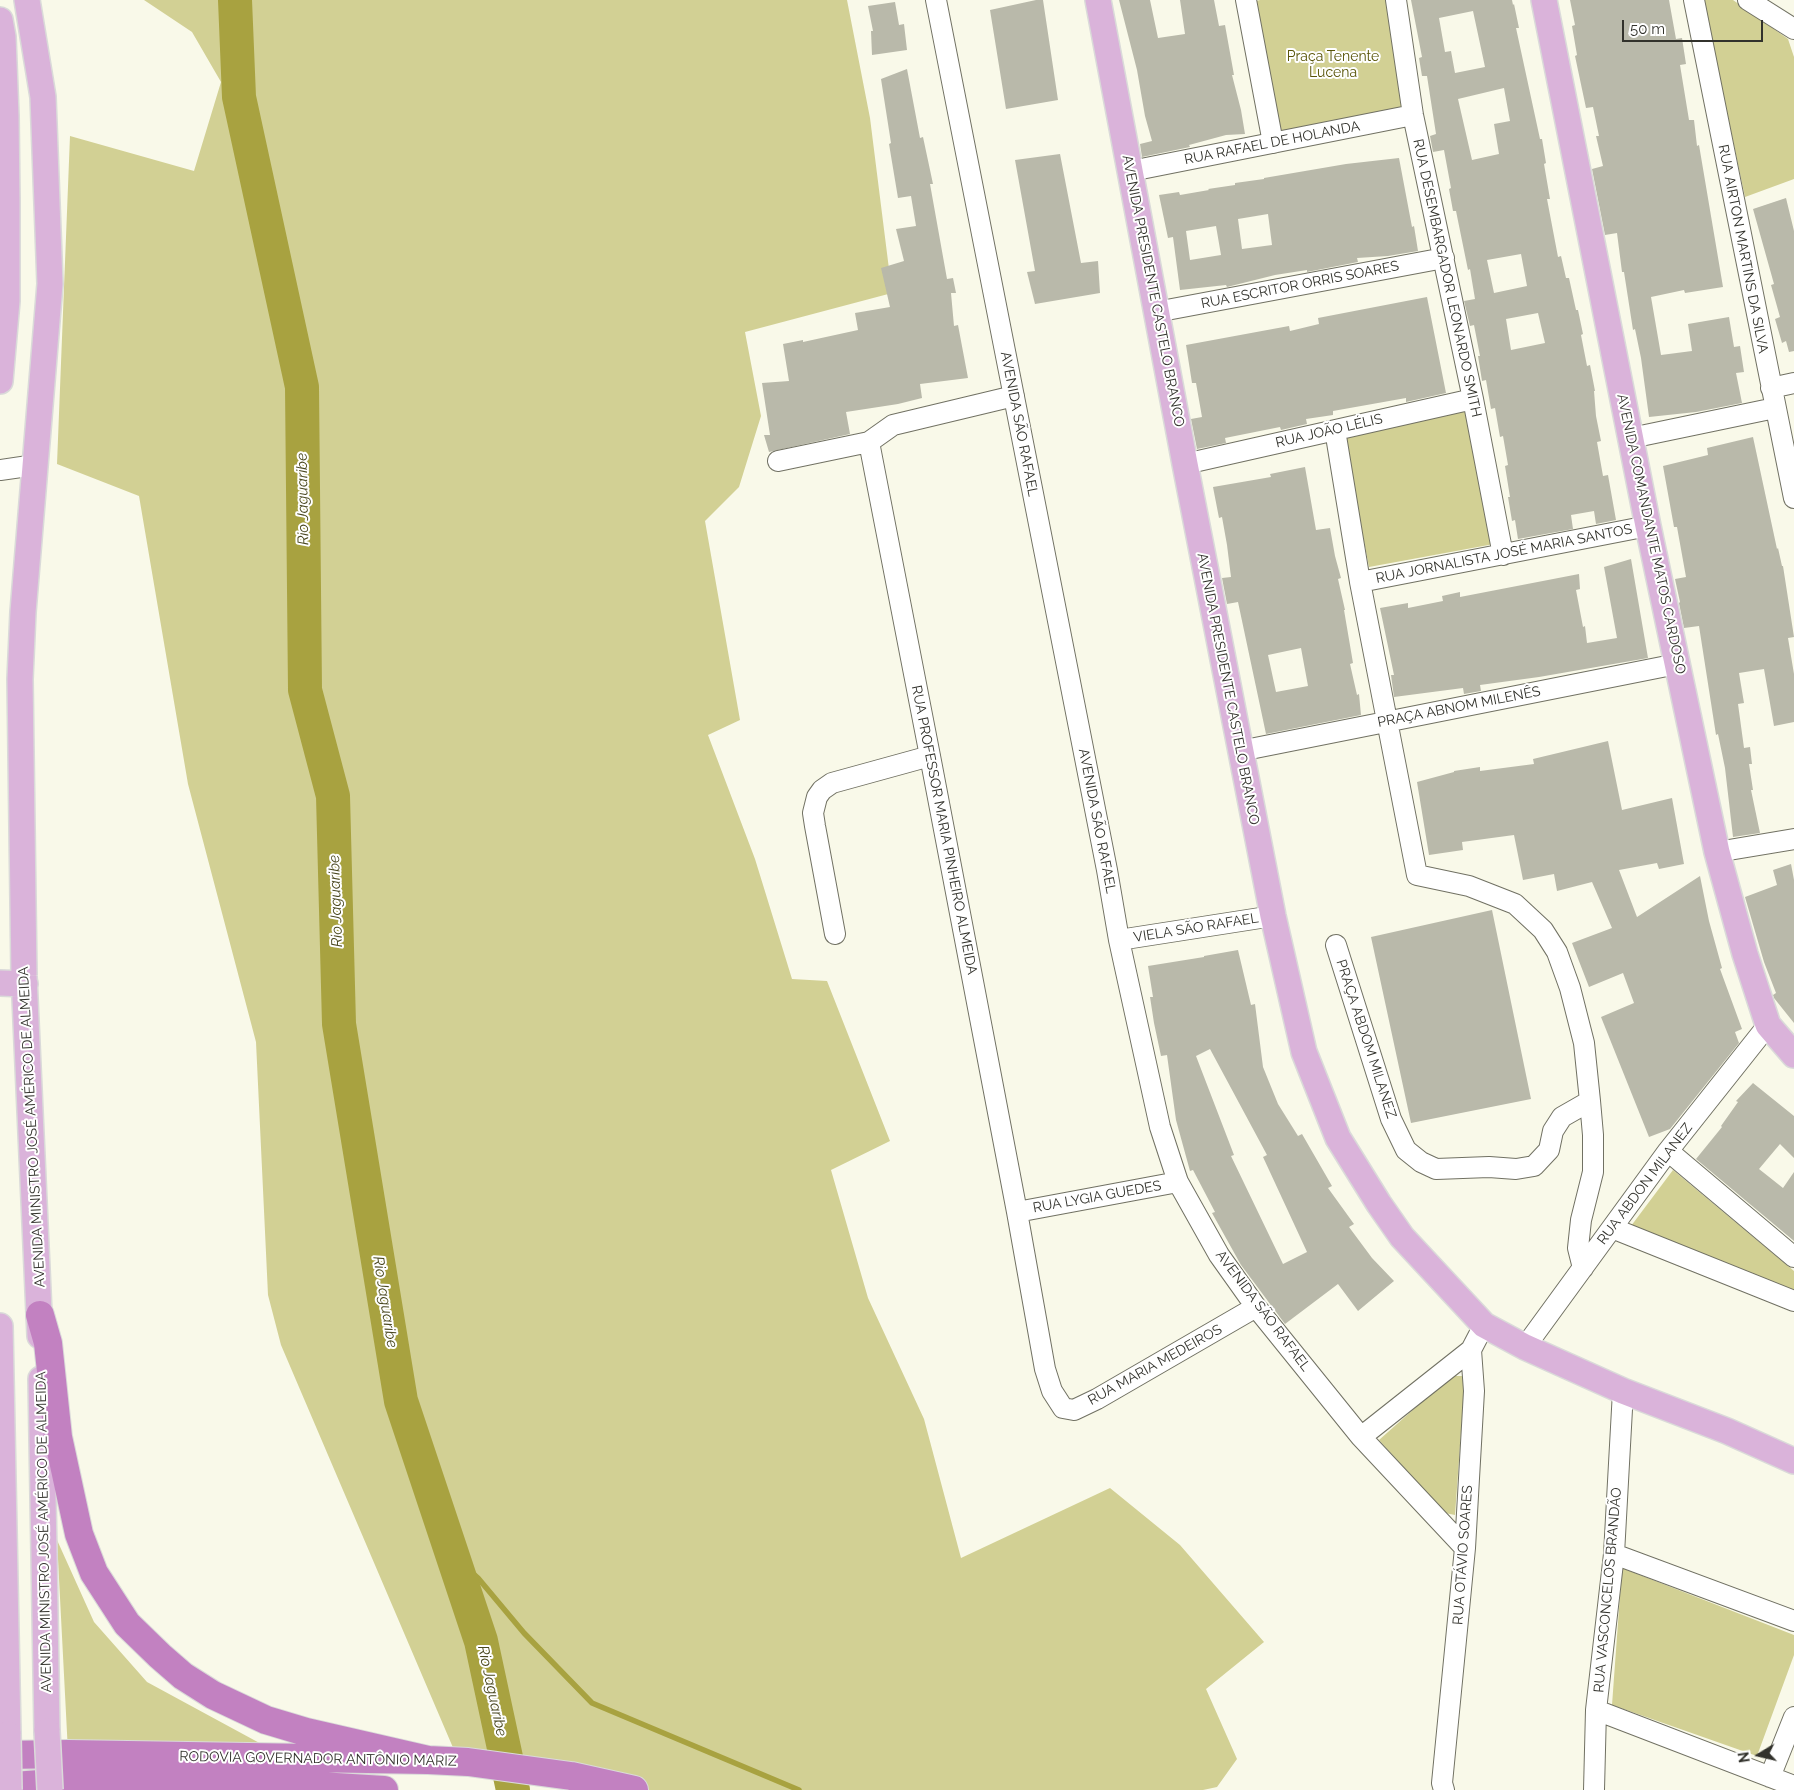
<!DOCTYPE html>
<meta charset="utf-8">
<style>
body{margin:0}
#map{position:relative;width:1794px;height:1790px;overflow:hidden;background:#f9f9e9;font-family:Raleway,sans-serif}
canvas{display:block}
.north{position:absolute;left:1734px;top:1730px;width:50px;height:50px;-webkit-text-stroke:4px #fff;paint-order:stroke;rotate:261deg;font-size:14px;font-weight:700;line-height:20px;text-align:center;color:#32322c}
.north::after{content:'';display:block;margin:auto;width:18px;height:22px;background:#32322c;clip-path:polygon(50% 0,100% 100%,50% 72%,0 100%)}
.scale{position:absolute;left:1622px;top:20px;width:141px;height:22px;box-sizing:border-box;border:2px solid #32322c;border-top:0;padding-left:6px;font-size:15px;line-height:18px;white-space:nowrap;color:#32322c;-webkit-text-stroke:4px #fff;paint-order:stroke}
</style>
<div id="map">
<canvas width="1794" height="1790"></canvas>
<div class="north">N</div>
<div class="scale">50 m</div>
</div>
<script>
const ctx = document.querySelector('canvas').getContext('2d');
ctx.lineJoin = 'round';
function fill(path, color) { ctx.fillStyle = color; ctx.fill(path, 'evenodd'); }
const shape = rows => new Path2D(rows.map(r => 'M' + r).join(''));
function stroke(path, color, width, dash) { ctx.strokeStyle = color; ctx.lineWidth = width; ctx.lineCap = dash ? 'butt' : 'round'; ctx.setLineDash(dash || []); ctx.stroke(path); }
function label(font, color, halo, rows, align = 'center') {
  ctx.font = font + ' Raleway,sans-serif'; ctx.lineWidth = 4; ctx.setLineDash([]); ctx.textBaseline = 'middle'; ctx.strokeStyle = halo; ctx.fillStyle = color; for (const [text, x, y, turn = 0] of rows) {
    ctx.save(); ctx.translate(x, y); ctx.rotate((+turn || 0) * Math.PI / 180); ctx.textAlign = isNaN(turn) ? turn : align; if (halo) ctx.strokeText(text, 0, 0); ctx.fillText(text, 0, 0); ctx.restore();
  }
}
const green = shape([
 [144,0,847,0,870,118,892,293,745,332,761,416,739,487,705,521,740,720,708,735,755,859,792,979,827,981,890,1141,831,1170,868,1298,924,1419,961,1558,1110,1488,1180,1545,1264,1642,1206,1689,1237,1759,1217,1787,1203,1790,649,1790,460,1764,281,1345,268,1295,256,1042,188,784,139,496,57,464,70,136,194,171,221,82,192,32],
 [1260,0,1391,0,1413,115,1279,138,1256,1],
 [1703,0,1733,0,1788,39,1794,57,1794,179,1745,197],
 [1467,410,1494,544,1369,567,1343,435],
 [1673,1170,1794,1271,1794,1291,1631,1226],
 [1451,1376,1465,1376,1455,1515,1445,1513,1379,1440],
 [57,1540,94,1622,147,1682,265,1746,68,1752],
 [1622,1568,1794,1635,1794,1655,1757,1756,1612,1705]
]);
const stream = shape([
 [453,1556,478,1578,524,1633,592,1703,799,1790]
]);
const river = shape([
 [235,0,239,97,302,387,305,690,333,796,339,1024,401,1401,481,1641,513,1790]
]);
const building = shape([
 [1036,0,1043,0,1058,100,1006,109,990,10],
 [1119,0,1150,0,1158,38,1185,34,1180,0,1214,0,1219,26,1225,25,1234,75,1232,75,1241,110,1245,134,1226,135,1189,145,1190,147,1142,157,1140,144,1152,141,1145,116,1137,70],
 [1411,0,1512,0,1513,5,1514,4,1519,28,1516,28,1540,139,1542,139,1546,163,1544,164,1550,199,1547,199,1558,257,1561,256,1566,278,1569,278,1576,310,1578,310,1583,334,1581,335,1587,366,1590,365,1595,391,1594,391,1596,416,1601,441,1597,442,1603,476,1608,475,1616,520,1596,524,1594,511,1571,515,1573,529,1518,539,1515,520,1512,521,1508,497,1510,497,1505,466,1508,465,1503,436,1500,437,1495,408,1491,409,1486,380,1482,381,1478,356,1480,356,1474,325,1470,326,1464,301,1475,299,1470,269,1468,270,1456,211,1453,211,1449,189,1451,188,1444,150,1433,152,1430,136,1436,134,1427,76,1422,76,1419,58,1422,57],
 [1473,11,1485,67,1455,73,1451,51,1445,52,1439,18],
 [1504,88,1510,121,1494,124,1499,154,1472,160,1458,99],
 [1521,254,1527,286,1494,293,1487,260],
 [1538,313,1545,343,1511,350,1506,319],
 [1570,0,1669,0,1676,39,1682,38,1686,64,1680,65,1689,120,1694,120,1697,146,1699,145,1723,287,1685,293,1684,290,1651,297,1661,355,1692,351,1688,324,1729,317,1734,347,1740,346,1744,372,1736,373,1742,403,1696,412,1649,417,1641,358,1635,329,1633,330,1624,272,1622,272,1617,233,1605,235,1592,169,1603,166,1596,136,1599,136,1593,107,1586,108,1575,56,1577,55,1572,26,1575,25],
 [895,2,899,25,904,24,907,50,872,55,871,31,873,31,868,6],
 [907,69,920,138,923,137,933,184,930,184,947,279,953,278,956,293,951,293,954,326,958,325,968,378,920,384,922,398,898,404,846,412,850,434,769,452,764,435,770,435,762,383,789,381,783,344,803,340,803,342,858,330,855,313,890,307,881,268,904,261,896,229,916,226,911,196,898,198,889,144,891,143,881,79],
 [1060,154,1081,263,1098,261,1100,293,1035,304,1027,272,1035,271,1015,160],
 [1399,158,1412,227,1414,226,1418,251,1388,256,1357,258,1358,262,1307,272,1307,270,1275,275,1227,287,1226,285,1180,290,1173,237,1168,238,1159,195,1179,192,1180,195,1209,190,1208,189,1235,185,1235,183,1264,179,1264,178,1346,164],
 [1268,214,1272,245,1242,249,1238,219],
 [1216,226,1221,255,1190,260,1186,231],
 [1786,198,1794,231,1794,351,1789,352,1786,341,1782,343,1775,319,1780,317,1771,285,1774,284,1753,209],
 [1427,297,1446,393,1406,402,1406,398,1333,411,1333,415,1306,419,1307,424,1281,430,1280,427,1225,438,1226,443,1197,449,1191,419,1202,417,1196,383,1192,383,1186,345,1289,326,1290,331,1319,324,1318,318],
 [1753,437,1777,549,1778,548,1782,566,1783,566,1794,637,1788,638,1794,674,1794,722,1774,726,1764,669,1739,673,1744,703,1738,704,1744,748,1750,747,1752,764,1749,764,1753,790,1751,790,1760,833,1733,837,1725,768,1718,734,1716,735,1699,626,1684,628,1679,603,1680,602,1675,579,1686,577,1677,527,1674,527,1663,466,1708,455,1707,448],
 [1305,467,1316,530,1330,528,1335,556,1341,578,1338,579,1345,610,1344,610,1353,663,1350,664,1357,695,1359,694,1361,715,1266,734,1238,602,1227,604,1222,578,1231,577,1227,545,1222,517,1219,518,1213,487,1271,477,1270,474],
 [1301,648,1308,686,1276,692,1268,655],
 [1631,559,1648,658,1539,677,1480,685,1481,691,1464,694,1463,688,1394,697,1391,675,1394,675,1380,608,1408,603,1408,608,1443,601,1442,596,1460,592,1460,597,1579,574,1580,589,1576,590,1583,627,1585,626,1587,643,1617,638,1604,567],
 [1608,741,1622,810,1672,798,1684,864,1659,869,1657,863,1619,870,1637,917,1700,876,1709,921,1722,968,1720,969,1742,1029,1735,1032,1739,1043,1670,1129,1649,1137,1601,1017,1634,1003,1623,973,1589,987,1572,943,1612,928,1592,882,1557,891,1554,874,1523,880,1514,835,1462,842,1463,850,1429,855,1417,782,1454,772,1454,771,1480,767,1480,771,1534,764,1533,759],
 [1791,864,1794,880,1794,1023,1774,998,1773,995,1776,993,1764,962,1745,897,1777,885,1773,870],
 [1492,910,1531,1099,1411,1123,1371,937],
 [1238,950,1251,1005,1255,1004,1263,1067,1278,1104,1298,1136,1302,1134,1332,1186,1328,1188,1354,1224,1349,1227,1372,1258,1394,1281,1358,1311,1338,1284,1285,1324,1241,1265,1212,1213,1215,1212,1193,1170,1190,1171,1176,1120,1167,1055,1161,1056,1154,1023,1150,997,1153,997,1148,966,1204,957,1204,956],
 [1210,1049,1267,1155,1263,1157,1307,1252,1283,1264,1231,1156,1234,1155,1196,1056],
 [1753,1083,1794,1116,1794,1158,1780,1144,1759,1169,1783,1188,1794,1172,1794,1241,1696,1159,1722,1127,1721,1126,1738,1102,1736,1101]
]);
const minor = shape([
 [936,0,1107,870,1119,940,1160,1127,1178,1182,1219,1255,1256,1307,1361,1437,1465,1548],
 [1246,0,1273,143],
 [1396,0,1413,115,1473,399,1503,555],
 [1694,0,1794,498],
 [1748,0,1794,29],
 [1131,171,1413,115],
 [1156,312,1444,258],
 [1771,388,1794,383],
 [1335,430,1360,582,1417,875,1469,886,1515,904,1543,930,1557,952,1570,988,1584,1043,1590,1101,1562,1117,1553,1131,1549,1150,1534,1166,1516,1169,1489,1167,1436,1169,1421,1162,1406,1150,1391,1119,1336,945],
 [1631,438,1775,408],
 [869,442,930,756,1017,1212,1045,1369,1052,1391,1063,1408,1074,1410,1097,1399,1256,1307],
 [778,461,869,442,893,425,1014,396],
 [1185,464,1473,399],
 [0,470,35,465],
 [1360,582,1648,526],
 [1240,751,1677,664],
 [1717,852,1794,839],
 [835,934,815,826,813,813,817,797,822,790,832,783,930,756],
 [1119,940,1273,916],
 [1668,1151,1794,1257],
 [1017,1212,1178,1182],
 [1612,1228,1794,1301],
 [1583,1268,1578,1248,1581,1220,1593,1172,1593,1135,1590,1101],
 [1525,1347,1668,1151,1768,1025],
 [1361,1437,1471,1350],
 [1614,1554,1794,1621],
 [1596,1710,1794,1786],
 [1770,1777,1794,1717],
 [1444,1790,1442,1783,1465,1548,1474,1391,1471,1350,1484,1325],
 [1594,1790,1596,1710,1614,1554,1623,1391]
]);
const major = shape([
 [27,0,43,97,50,284,23,612,20,679,24,976,40,1336],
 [1098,0,1185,464,1273,916,1304,1052,1338,1138,1379,1204,1402,1237,1484,1325,1525,1347,1623,1391,1727,1431,1794,1461],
 [1544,0,1648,526,1717,852,1745,954,1768,1025,1794,1055],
 [0,20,3,37,6,116,7,202,7,301,0,381],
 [0,983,25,984],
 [0,1326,8,1734],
 [41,1379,47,1731]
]);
const highway = shape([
 [40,1315,48,1343,58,1437,79,1534,94,1573,127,1624,160,1656,183,1676,213,1695,266,1720,306,1732,428,1760],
 [0,1755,68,1754,428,1760,468,1762,571,1776,634,1790],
 [0,1787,93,1780,287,1784,384,1790]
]);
const majorBridge = shape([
 [47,1731,50,1790],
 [8,1734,9,1790]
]);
const parkNames = [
 ["Praça Tenente",1333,57],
 ["Lucena",1333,73]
];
const streetNames = [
 ["RUA RAFAEL DE HOLANDA",1272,143,-11],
 ["RUA AIRTON MARTINS DA SILVA",1743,249,79],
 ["RUA DESEMBARGADOR LEONARDO SMITH",1447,278,78],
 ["RUA ESCRITOR ORRIS SOARES",1300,285,-11],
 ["AVENIDA PRESIDENTE CASTELO BRANCO",1153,291,79],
 ["AVENIDA SÃO RAFAEL",1019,424,79],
 ["RUA JOÃO LÉLIS",1329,431,-13],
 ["AVENIDA COMANDANTE MATOS CARDOSO",1651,534,78],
 ["RUA JORNALISTA JOSÉ MARIA SANTOS",1504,554,-11],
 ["AVENIDA PRESIDENTE CASTELO BRANCO",1228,689,79],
 ["PRAÇA ABNOM MILENÊS",1459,707,-11],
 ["AVENIDA SÃO RAFAEL",1097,821,79],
 ["RUA PROFESSOR MARIA PINHEIRO ALMEIDA",944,830,79],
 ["VIELA SÃO RAFAEL",1196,928,-9],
 ["PRAÇA ABDOM MILANEZ",1366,1039,72],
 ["AVENIDA MINISTRO JOSÉ AMÉRICO DE ALMEIDA",32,1127,-93],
 ["RUA ABDON MILANEZ",1645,1184,-53],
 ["RUA LYGIA GUEDES",1097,1197,-10],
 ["AVENIDA SÃO RAFAEL",1263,1311,53],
 ["RUA MARIA MEDEIROS",1155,1365,-29],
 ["AVENIDA MINISTRO JOSÉ AMÉRICO DE ALMEIDA",44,1532,-91],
 ["RUA OTÁVIO SOARES",1463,1555,-86],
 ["RUA VASCONCELOS BRANDÃO",1608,1590,-85],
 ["RODOVIA GOVERNADOR ANTÔNIO MARIZ",318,1759,1]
];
const waterNames = [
 ["Rio Jaguaribe",303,499,-91],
 ["Rio Jaguaribe",336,901,-92],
 ["Rio Jaguaribe",385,1302,81],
 ["Rio Jaguaribe",492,1691,78]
];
fill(green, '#d2d094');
stroke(stream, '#a8a240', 5.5);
stroke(river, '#a8a240', 34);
fill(building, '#b9b9aa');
stroke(minor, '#717163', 22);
stroke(major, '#dadad9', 28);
stroke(highway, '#dadad9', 30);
stroke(minor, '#fff', 20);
stroke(major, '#dab3da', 25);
stroke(highway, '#c281c1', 28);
stroke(majorBridge, '#dadad9', 28, []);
stroke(majorBridge, '#dab3da', 25);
label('14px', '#585407', '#fff', parkNames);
label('14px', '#32322c', '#fff', streetNames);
label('italic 15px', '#49471f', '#fff', waterNames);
</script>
